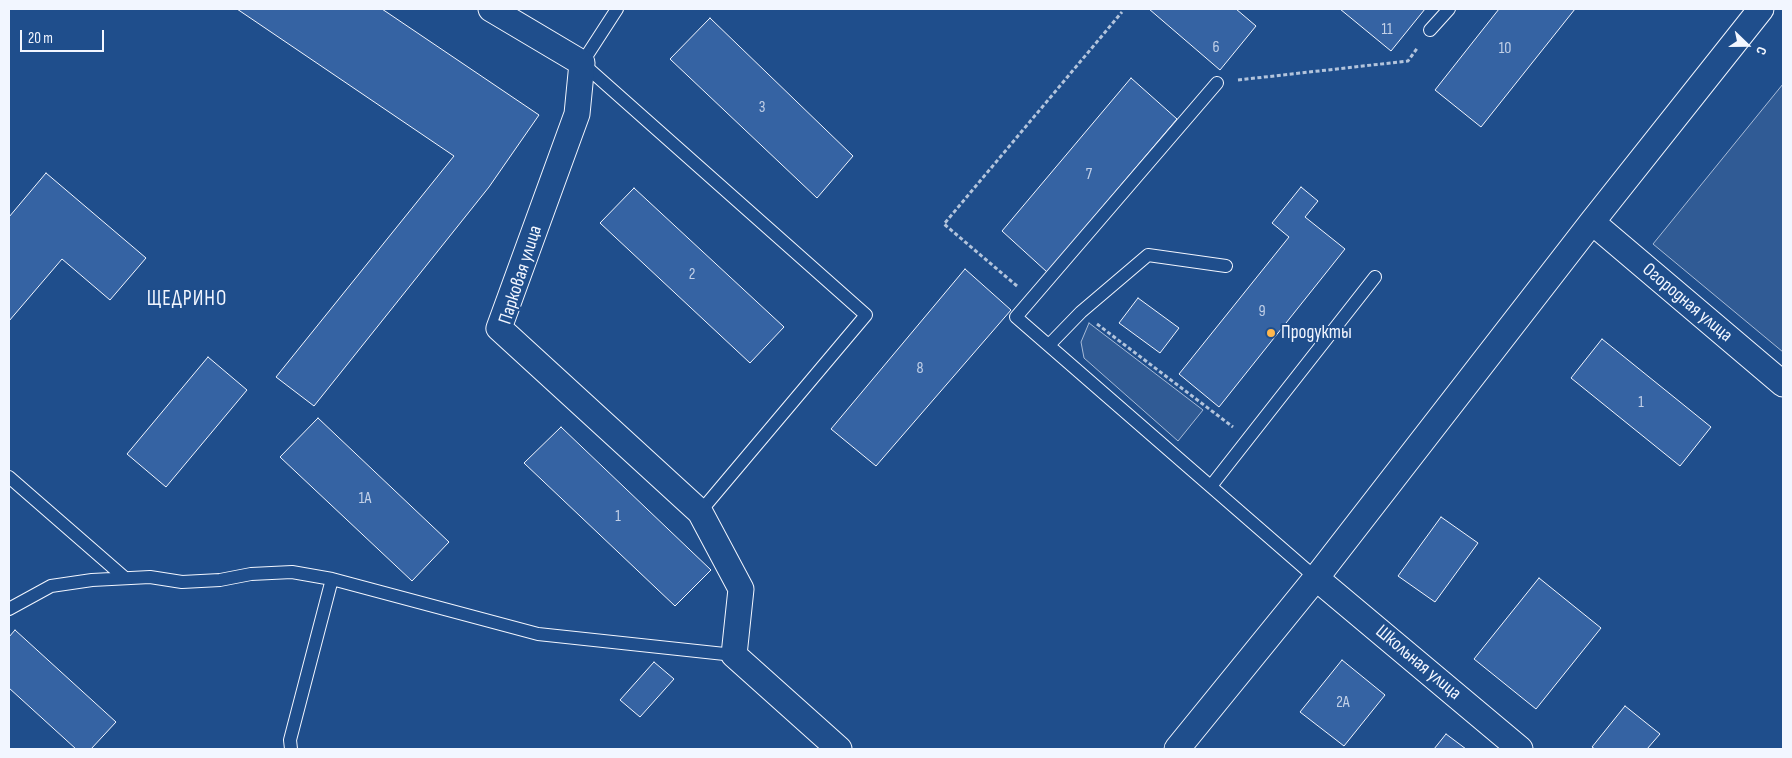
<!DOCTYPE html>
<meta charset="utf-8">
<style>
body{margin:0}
#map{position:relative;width:1792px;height:758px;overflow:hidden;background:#1f4e8c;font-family:"Sofia Sans Condensed",sans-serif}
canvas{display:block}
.frame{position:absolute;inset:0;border:10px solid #f2f6ff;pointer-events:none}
.north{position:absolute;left:1722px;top:20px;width:50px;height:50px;-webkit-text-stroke:4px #1f4e8c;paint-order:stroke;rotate:112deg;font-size:14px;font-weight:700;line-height:20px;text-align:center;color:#f2f6ff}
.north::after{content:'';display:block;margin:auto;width:18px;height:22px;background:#f2f6ff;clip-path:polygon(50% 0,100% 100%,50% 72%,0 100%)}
.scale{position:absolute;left:20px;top:30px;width:84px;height:22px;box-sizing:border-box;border:2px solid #f2f6ff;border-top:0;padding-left:6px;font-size:15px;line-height:18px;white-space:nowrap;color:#f2f6ff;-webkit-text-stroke:4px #1f4e8c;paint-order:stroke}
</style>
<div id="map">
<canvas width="1792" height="758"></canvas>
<div class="frame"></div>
<div class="north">С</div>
<div class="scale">20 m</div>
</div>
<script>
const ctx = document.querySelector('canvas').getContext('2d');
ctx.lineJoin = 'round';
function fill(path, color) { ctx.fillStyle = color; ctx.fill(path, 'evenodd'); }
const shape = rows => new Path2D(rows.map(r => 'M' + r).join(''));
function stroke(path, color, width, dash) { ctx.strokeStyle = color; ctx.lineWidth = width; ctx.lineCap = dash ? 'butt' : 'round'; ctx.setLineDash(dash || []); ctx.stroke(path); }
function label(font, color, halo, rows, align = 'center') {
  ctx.font = font + ' "Sofia Sans Condensed",sans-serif'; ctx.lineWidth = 4; ctx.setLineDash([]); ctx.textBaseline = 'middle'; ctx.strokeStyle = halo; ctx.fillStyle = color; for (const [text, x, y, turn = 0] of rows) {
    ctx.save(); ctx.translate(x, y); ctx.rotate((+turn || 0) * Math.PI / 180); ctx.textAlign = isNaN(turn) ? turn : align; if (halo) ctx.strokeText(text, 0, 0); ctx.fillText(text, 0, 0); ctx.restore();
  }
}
const built = shape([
 [1783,84,1783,352,1653,244,1783,84],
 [1089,323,1203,410,1178,441,1084,358,1081,342,1089,323]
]);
const building = shape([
 [237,9,382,9,539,115,489,187,314,406,276,377,454,156,237,9],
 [1149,9,1236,9,1256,26,1220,70,1149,9],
 [1340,9,1425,9,1391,51,1340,9],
 [1499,9,1575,9,1481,127,1435,90,1499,9],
 [710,18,853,156,817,198,670,59,710,18],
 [1131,78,1177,119,1047,272,1002,231,1131,78],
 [46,173,146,258,110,300,62,259,9,321,9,217,46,173],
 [1301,187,1318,201,1305,217,1345,249,1219,407,1179,374,1289,237,1272,223,1301,187],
 [634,188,784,327,750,363,600,223,634,188],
 [965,269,1011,310,876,466,831,429,965,269],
 [1138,298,1179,328,1160,353,1119,323,1138,298],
 [1602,339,1711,427,1680,466,1571,378,1602,339],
 [208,357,247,390,166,487,127,454,208,357],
 [318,418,449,542,412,581,280,457,318,418],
 [561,427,711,570,675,606,524,463,561,427],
 [1441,517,1478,543,1435,602,1398,576,1441,517],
 [1539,578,1601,628,1536,709,1474,659,1539,578],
 [15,630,116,722,91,749,76,749,9,688,9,637,15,630],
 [1342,660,1385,695,1344,746,1300,712,1342,660],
 [654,662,674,679,640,717,620,700,654,662],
 [1625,706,1660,734,1647,749,1595,749,1592,747,1625,706],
 [1446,734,1466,749,1434,749,1446,734]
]);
const path = shape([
 [1238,80,1408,61,1418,47],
 [1017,286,944,224,1122,12],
 [1097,324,1233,427]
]);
const lane = shape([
 [617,9,582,63,866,315,700,512],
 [1430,30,1449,9],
 [1217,83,1016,317,1316,578],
 [1049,345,1081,312,1148,255,1226,266],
 [9,477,125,578],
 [1211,486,1375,277],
 [9,609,51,586,92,580,150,577,182,582,220,580,251,574,292,572,332,579,538,634,734,655],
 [291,749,290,740,332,579]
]);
const street = shape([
 [491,9,582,63,577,114,499,328,700,512,741,589,734,655,839,749],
 [1592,222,1783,384],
 [1316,578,1520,749],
 [1177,749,1316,578,1592,222,1761,9]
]);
const markers = [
 [1271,333,5,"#ffb74d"]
];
const numberNames = [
 ["11",1387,30],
 ["6",1216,48],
 ["10",1505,49],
 ["3",762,108],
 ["7",1089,175],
 ["2",692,275],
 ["9",1262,312],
 ["8",920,369],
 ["1",1641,403],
 ["1А",365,499],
 ["1",618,517],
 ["2А",1343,703]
];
const streetNames = [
 ["Парковая улица",521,275,-72],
 ["Огородная улица",1687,303,40],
 ["Школьная улица",1418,663,40]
];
const poiNames = [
 ["Продукты",1281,333]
];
const quarterNames = [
 ["ЩЕДРИНО",187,300]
];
fill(built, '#305b95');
stroke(built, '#a8bbd7', 1);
fill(building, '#3563a3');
stroke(building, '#f2f6ff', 1);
stroke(lane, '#f2f6ff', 14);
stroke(street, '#f2f6ff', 27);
stroke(path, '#b3c4dc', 3, [4, 2.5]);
stroke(lane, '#1f4e8c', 12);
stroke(street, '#1f4e8c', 25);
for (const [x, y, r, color] of markers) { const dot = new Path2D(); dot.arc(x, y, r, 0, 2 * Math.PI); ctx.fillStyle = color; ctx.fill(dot); stroke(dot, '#1f4e8c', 2); }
label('16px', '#c3d1e8', null, numberNames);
label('19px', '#f2f6ff', '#1f4e8c', streetNames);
label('19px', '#f2f6ff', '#1f4e8c', poiNames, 'left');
ctx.letterSpacing = '1px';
label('21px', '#f2f6ff', '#1f4e8c', quarterNames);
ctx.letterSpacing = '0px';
</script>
